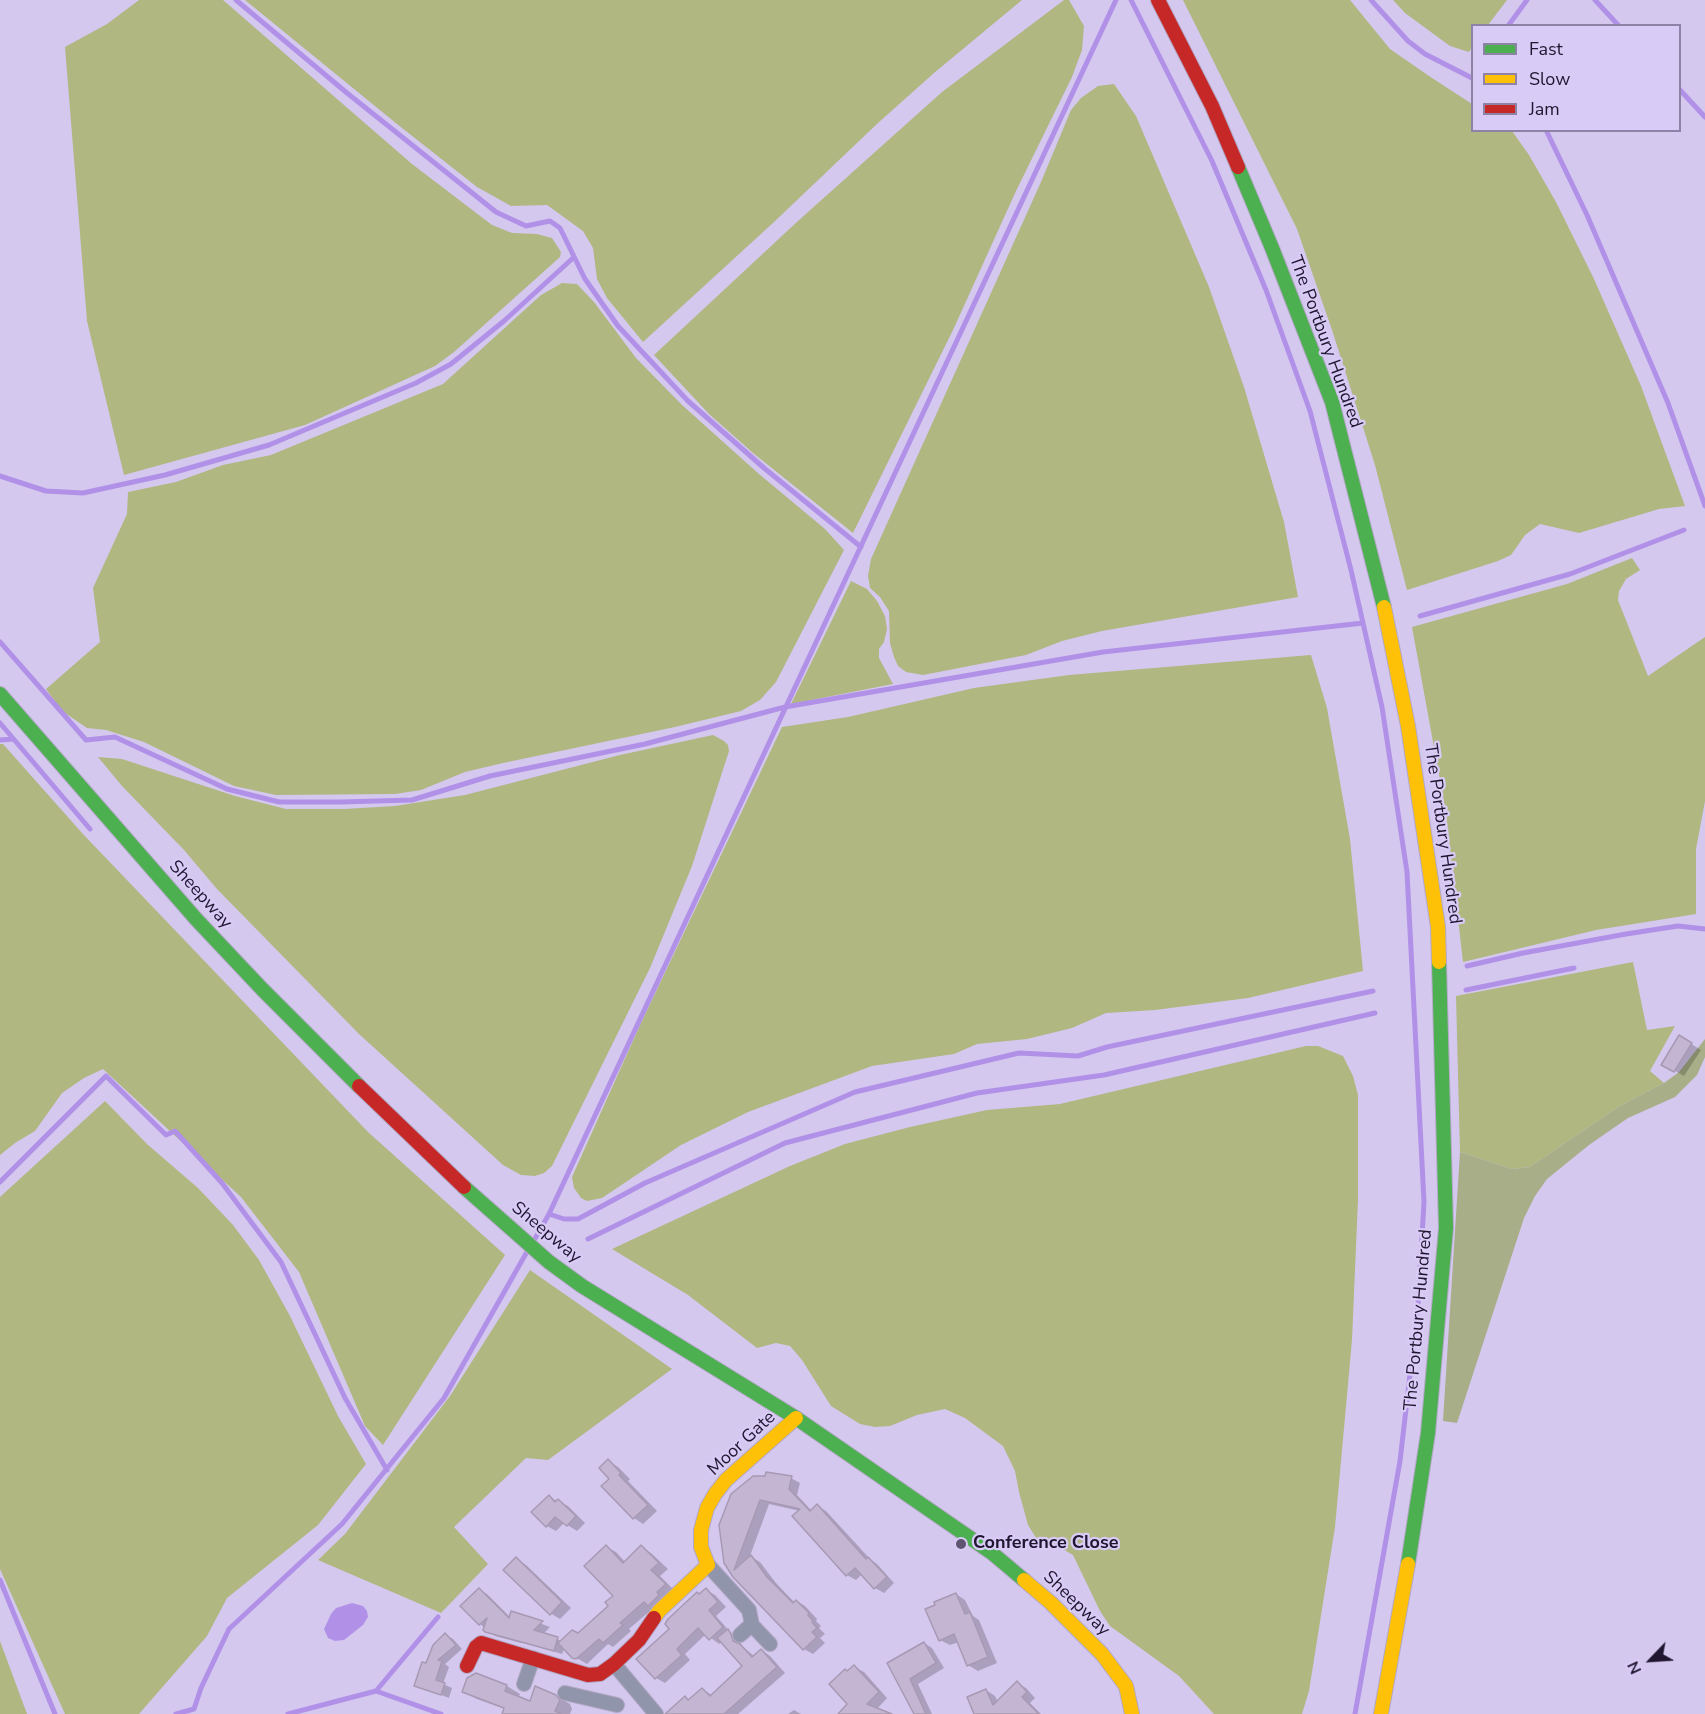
<!DOCTYPE html>
<style>
body{margin:0}
#map{position:relative;width:1705px;height:1714px;overflow:hidden;background:#d5c8ee;font-family:"Nunito Sans",sans-serif}
canvas{display:block}
.legend{position:absolute;left:1471px;top:24px;width:210px;height:108px;box-sizing:border-box;background:#d8cbf6;border:2px solid #8e83a7;margin:0;padding:8px 10px;list-style:none;font-size:18px;color:#201630}
.legend li{display:flex;align-items:center;gap:12px;height:30px}
.legend b{width:30px;border:2px solid #8e83a7}
.north{position:absolute;left:1621px;top:1630px;width:60px;height:60px;-webkit-text-stroke:4px #d8cbf6;paint-order:stroke;rotate:245deg;font-size:16px;font-weight:700;line-height:24px;text-align:center;color:#201630}
.north::after{content:'';display:block;margin:auto;width:21px;height:27px;background:#201630;clip-path:polygon(50% 0,100% 100%,50% 72%,0 100%)}
</style>
<div id="map">
<canvas width="1705" height="1714"></canvas>
<ul class="legend">
<li><b style="height:8px;background:#4caf50"></b>Fast</li>
<li><b style="height:8px;background:#ffc107"></b>Slow</li>
<li><b style="height:8px;background:#c62828"></b>Jam</li>
</ul>
<div class="north">N</div>
</div>
<script>
const ctx = document.querySelector('canvas').getContext('2d');
ctx.lineJoin = 'round';
function fill(path, color) { ctx.fillStyle = color; ctx.fill(path, 'evenodd'); }
const shape = rows => new Path2D(rows.map(r => 'M' + r).join(''));
function stroke(path, color, width, dash) { ctx.strokeStyle = color; ctx.lineWidth = width; ctx.lineCap = dash ? 'butt' : 'round'; ctx.setLineDash(dash || []); ctx.stroke(path); }
function label(font, color, halo, rows, align = 'center') {
  ctx.font = font + ' "Nunito Sans",sans-serif'; ctx.lineWidth = 4.5; ctx.setLineDash([]); ctx.textBaseline = 'middle'; ctx.strokeStyle = halo; ctx.fillStyle = color; for (const [text, x, y, turn = 0] of rows) {
    ctx.save(); ctx.translate(x, y); ctx.rotate((+turn || 0) * Math.PI / 180); ctx.textAlign = isNaN(turn) ? turn : align; if (halo) ctx.strokeText(text, 0, 0); ctx.fillText(text, 0, 0); ctx.restore();
  }
}
const green = shape([
 [139,0,223,0,412,164,492,225,512,233,537,234,552,238,561,252,560,257,454,352,435,366,305,425,124,475,87,321,65,47,107,24],
 [245,0,1022,0,934,73,878,123,774,222,643,342,607,298,597,279,593,248,583,231,547,205,511,206,477,187,397,124],
 [1064,0,1069,0,1084,26,1082,50,1072,77,1016,191,953,330,853,533,753,453,709,414,654,355,798,221,942,92],
 [1183,0,1350,0,1390,49,1429,76,1472,104,1472,130,1512,131,1529,155,1556,202,1594,279,1641,386,1685,506,1659,509,1579,533,1540,524,1525,535,1511,555,1498,561,1407,590,1375,465,1332,330,1297,229],
 [1393,0,1507,0,1488,25,1472,26,1472,47,1469,52,1450,46,1405,13],
 [1114,84,1136,116,1209,287,1244,387,1284,522,1298,597,1102,631,1062,641,1026,655,923,675,906,672,898,666,894,657,890,643,889,611,880,597,870,588,868,576,871,559,1041,182,1071,110,1081,98,1098,86],
 [562,283,577,284,594,302,636,358,682,405,759,474,825,529,844,550,776,682,760,700,741,711,675,727,503,763,465,772,421,790,395,794,276,795,234,786,144,742,106,730,87,728,62,711,46,689,100,642,93,588,127,514,128,492,176,482,223,465,271,455,443,384,541,295],
 [1632,558,1640,570,1626,579,1619,591,1618,600,1648,676,1705,637,1705,801,1696,849,1696,914,1596,930,1463,962,1446,813,1412,627,1567,584],
 [851,581,867,589,877,601,885,616,887,629,884,642,879,649,879,658,893,684,791,704],
 [1311,655,1327,708,1350,839,1363,971,1248,998,1155,1010,1106,1013,1072,1028,1027,1039,977,1044,954,1054,872,1066,748,1112,681,1145,602,1198,587,1201,581,1198,574,1188,572,1177,640,1025,782,727,848,717,974,688,1069,675],
 [713,735,724,741,728,745,729,751,692,866,650,968,552,1166,544,1173,535,1176,521,1175,503,1165,359,1034,217,889,184,850,122,786,98,757,122,759,235,796,286,809,344,809,395,806,465,795,620,755],
 [0,744,3,744,82,833,368,1132,505,1255,383,1445,365,1426,299,1272,241,1197,103,1069,84,1078,62,1093,35,1131,15,1143,0,1155],
 [1633,962,1647,1030,1675,1026,1650,1071,1664,1083,1620,1106,1530,1167,1512,1169,1460,1152,1456,996],
 [1306,1046,1318,1046,1343,1056,1353,1076,1358,1095,1358,1200,1352,1340,1335,1527,1309,1691,1302,1714,1214,1714,1179,1676,1110,1626,1100,1611,1073,1555,1056,1545,1038,1541,1028,1525,1019,1492,1015,1471,1003,1446,965,1418,945,1409,917,1415,890,1426,875,1427,860,1424,831,1406,802,1360,790,1346,776,1343,757,1348,688,1295,612,1249,790,1166,845,1144,910,1127,987,1110,1060,1104],
 [105,1101,147,1144,198,1188,233,1225,259,1260,290,1316,338,1416,366,1464,318,1525,227,1598,207,1636,139,1714,65,1714,0,1569,0,1197],
 [530,1270,672,1369,548,1460,526,1458,454,1527,488,1564,441,1613,318,1560,345,1534,450,1396],
 [0,1641,27,1714,0,1714]
]);
const forest = shape([
 [1705,1039,1705,1057,1697,1075,1675,1097,1628,1118,1589,1145,1547,1179,1535,1196,1524,1218,1457,1423,1443,1421,1460,1152,1512,1169,1530,1167,1620,1106,1664,1083,1679,1072]
]);
const water = shape([
 [352,1603,363,1606,367,1611,368,1617,363,1625,344,1640,335,1641,328,1638,324,1629,331,1614,336,1608]
]);
const shadow = shape([
 [1680,1037,1701,1050,1684,1076,1663,1064],
 [608,1461,618,1467,630,1479,628,1481,657,1511,643,1524,634,1518,611,1479],
 [791,1478,800,1483,797,1495,812,1511,817,1506,826,1511,871,1560,877,1564,894,1583,884,1593,875,1588,862,1574,856,1580,847,1575,800,1511,769,1504,750,1556,760,1562,776,1583,795,1603,797,1601,805,1606,817,1619,816,1621,821,1626,819,1628,825,1634,820,1638,825,1643,813,1654,804,1649,735,1575,721,1525],
 [549,1497,568,1506,585,1523,577,1531,564,1523,556,1531,547,1526],
 [606,1547,616,1552,626,1563,641,1547,651,1553,668,1569,660,1576,674,1590,629,1629,631,1631,613,1647,608,1644,587,1664,573,1656,565,1647,562,1654,521,1642,521,1643,495,1636,480,1624,479,1590,487,1594,511,1618,512,1613,550,1627,543,1634,562,1641,579,1634,610,1606,615,1596],
 [516,1559,526,1565,571,1608,560,1619,550,1613],
 [706,1590,715,1595,726,1607,716,1616,731,1633,740,1640,742,1646,754,1656,761,1650,770,1656,785,1673,738,1714,674,1714,685,1698,690,1701,703,1690,712,1695,744,1666,722,1641,719,1644,706,1634,685,1654,690,1660,665,1683,656,1678,639,1659,671,1629],
 [956,1594,965,1600,973,1616,979,1620,997,1663,978,1671,968,1665,959,1642,950,1645,940,1640],
 [446,1635,453,1639,462,1649,445,1664,449,1667,443,1684,452,1688,449,1698,416,1685],
 [924,1643,932,1648,944,1668,918,1684,932,1714,916,1714,900,1688],
 [854,1667,864,1672,887,1698,877,1709,888,1714,855,1714,848,1672],
 [476,1675,507,1686,520,1694,518,1698,530,1703,556,1696,570,1704,572,1709,570,1714,504,1714,505,1709,477,1699,464,1692],
 [1017,1683,1026,1688,1035,1698,1030,1703,1041,1714,976,1714,986,1690,995,1696,998,1702],
 [794,1710,801,1714,788,1714]
]);
const stream = shape([
 [236,0,347,93,496,212,526,226,550,221,560,228,585,279,618,326,688,401,764,468,861,547],
 [1131,0,1212,161,1266,290,1310,411,1351,570,1382,707,1407,872,1424,1202,1418,1305,1400,1461,1355,1714],
 [1371,0,1408,41,1425,54,1472,78],
 [1595,0,1619,26],
 [1508,26,1527,0],
 [1680,90,1705,117],
 [1546,130,1587,215,1668,403,1705,506],
 [0,476,46,491,83,493,165,475,269,445,416,383,451,364,504,321,573,258],
 [1420,616,1570,574,1684,530],
 [0,642,86,740,115,737,227,789,279,802,341,802,412,800,490,776,645,744,785,707,1103,652,1363,623],
 [0,723,90,829],
 [0,740,13,739],
 [1467,966,1523,953,1626,934,1678,926,1705,929],
 [1466,990,1574,968],
 [0,1182,106,1076,166,1135,175,1131,222,1183,281,1262,345,1398,387,1470],
 [549,1214,564,1219,578,1219,645,1183,855,1092,1019,1053,1078,1056,1107,1047,1373,991],
 [588,1239,785,1143,977,1093,1104,1075,1375,1013],
 [533,1242,549,1214,1116,0],
 [0,1580,55,1714],
 [376,1691,438,1617],
 [176,1714,194,1709,201,1688,229,1629,342,1524,444,1398,528,1250],
 [288,1714,376,1691,441,1714]
]);
const building = shape([
 [1679,1035,1692,1043,1674,1072,1661,1065,1679,1035],
 [608,1459,621,1473,619,1475,648,1505,633,1519,601,1486,609,1479,599,1468,608,1459],
 [766,1472,792,1476,789,1489,810,1511,817,1504,866,1559,868,1557,887,1577,874,1589,855,1568,846,1576,792,1516,800,1509,760,1500,734,1570,751,1555,767,1577,793,1603,796,1600,809,1613,808,1615,813,1621,812,1622,817,1628,812,1632,817,1637,803,1650,733,1577,724,1563,719,1525,731,1494,753,1476,765,1476,766,1472],
 [549,1495,555,1502,558,1499,576,1516,567,1526,555,1517,546,1527,531,1512,549,1495],
 [606,1545,623,1563,641,1545,659,1563,651,1570,666,1584,657,1592,659,1595,648,1606,644,1602,620,1623,623,1625,603,1643,599,1639,576,1659,572,1658,558,1643,572,1630,578,1633,608,1606,605,1602,613,1596,584,1566,606,1545],
 [516,1557,562,1602,550,1615,503,1570,516,1557],
 [479,1588,509,1618,511,1611,543,1621,534,1630,558,1637,554,1651,485,1632,483,1630,487,1618,479,1625,460,1606,479,1588],
 [706,1588,718,1602,709,1610,723,1627,709,1640,698,1628,677,1649,682,1655,655,1679,636,1659,669,1629,665,1624,668,1619,697,1592,699,1594,706,1588],
 [956,1593,965,1614,970,1612,988,1657,967,1666,954,1634,939,1641,925,1609,935,1605,934,1602,956,1593],
 [728,1629,731,1634,733,1641,740,1644,752,1657,761,1649,777,1667,724,1714,665,1714,685,1696,688,1700,702,1688,710,1696,742,1666,717,1638,728,1629],
 [445,1633,456,1645,438,1660,442,1661,436,1680,445,1683,441,1695,414,1686,422,1662,426,1663,433,1645,445,1633],
 [924,1642,936,1663,910,1679,926,1714,914,1714,887,1663,924,1642],
 [854,1665,879,1692,867,1704,892,1714,838,1714,847,1704,829,1684,845,1669,847,1671,854,1665],
 [476,1673,507,1685,505,1691,530,1701,535,1686,556,1695,560,1700,555,1711,561,1714,502,1714,504,1708,462,1692,467,1678,476,1673],
 [1017,1681,1027,1692,1022,1697,1039,1714,974,1714,967,1697,986,1689,993,1705,1017,1681]
]);
const street = shape([
 [708,1565,749,1610,752,1625,770,1644],
 [740,1635,752,1624],
 [614,1664,656,1714],
 [524,1684,533,1658],
 [565,1693,617,1705]
]);
const fast = shape([
 [1238,167,1272,248,1332,402,1384,607],
 [0,694,196,919,262,989,359,1086],
 [464,1187,549,1262,582,1286,796,1418,992,1553,1024,1580],
 [1408,1564,1428,1433,1446,1228,1439,962]
]);
const slow = shape([
 [1384,607,1408,726,1438,927,1439,962],
 [1024,1580,1051,1603,1102,1654,1126,1686,1132,1714],
 [654,1618,659,1611,708,1565,701,1547,701,1530,707,1508,715,1494,726,1480,796,1418],
 [1381,1714,1408,1564]
]);
const jam = shape([
 [1158,0,1212,106,1238,167],
 [359,1086,464,1187],
 [467,1666,476,1647,481,1643,588,1675,600,1674,614,1664,639,1640,654,1618]
]);
const markers = [
 [961,1544,6,"#5f5472"]
];
const streetNames = [
 ["The Portbury Hundred",1325,342,70],
 ["The Portbury Hundred",1442,834,82],
 ["Sheepway",200,895,48],
 ["Sheepway",546,1233,40],
 ["The Portbury Hundred",1419,1320,-85],
 ["Moor Gate",742,1444,-43],
 ["Sheepway",1076,1604,44]
];
const poiNames = [
 ["Conference Close",973,1544]
];
fill(green, '#b0b780');
fill(forest, '#a8ae88');
fill(water, '#b191e8');
fill(shadow, '#0003');
stroke(stream, '#b191e8', 5);
fill(building, '#c4b5d2');
stroke(building, '#a799b4', 1.5);
stroke(street, '#b2a8c5', 16);
stroke(fast, '#b2a8c5', 16);
stroke(slow, '#b2a8c5', 16);
stroke(jam, '#b2a8c5', 16);
stroke(street, '#9195ab', 14);
stroke(fast, '#4caf50', 14);
stroke(slow, '#ffc107', 14);
stroke(jam, '#c62828', 14);
for (const [x, y, r, color] of markers) { const dot = new Path2D(); dot.arc(x, y, r, 0, 2 * Math.PI); ctx.fillStyle = color; ctx.fill(dot); stroke(dot, '#d8cbf6', 2); }
label('18px', '#201630', '#d8cbf6', streetNames);
label('bold 18px', '#201630', '#d8cbf6', poiNames, 'left');
</script>
